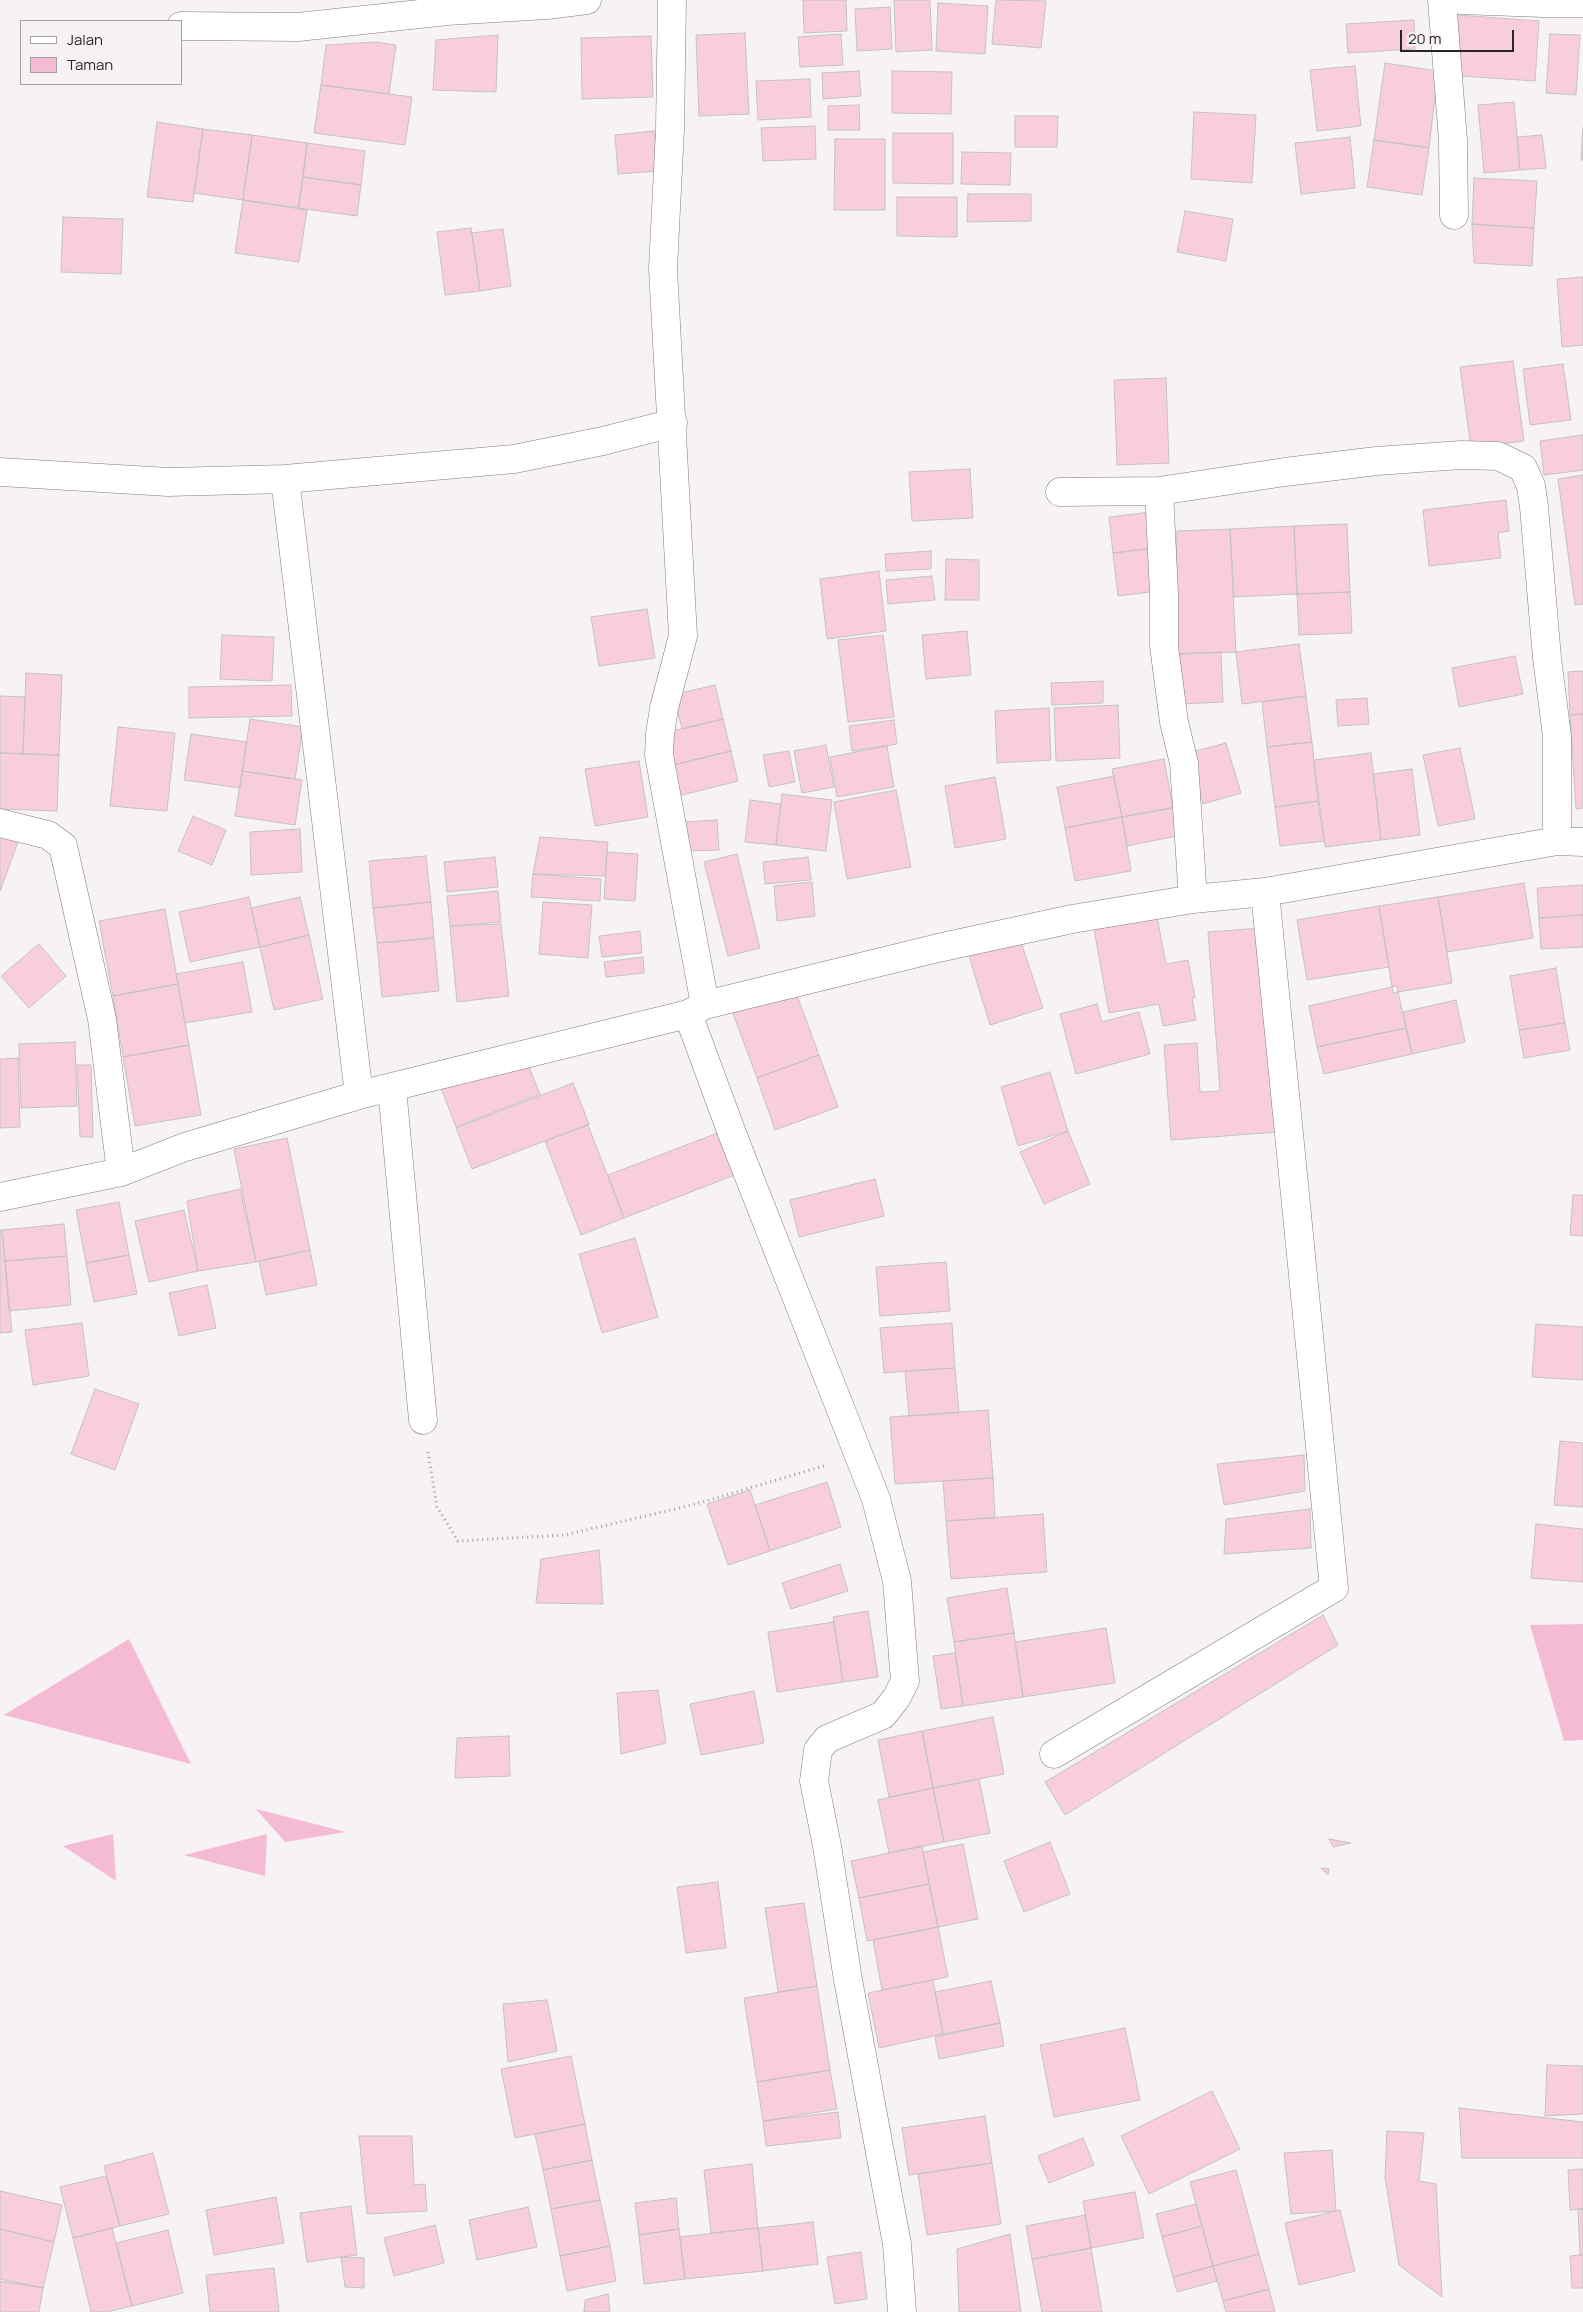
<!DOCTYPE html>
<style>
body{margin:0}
#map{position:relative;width:1583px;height:2312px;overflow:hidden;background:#f7f3f5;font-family:Manrope,sans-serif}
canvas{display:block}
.legend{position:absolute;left:20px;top:20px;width:162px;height:65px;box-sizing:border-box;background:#f7f3f5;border:1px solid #a4a1a2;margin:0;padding:6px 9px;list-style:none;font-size:15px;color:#272526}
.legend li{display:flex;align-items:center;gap:10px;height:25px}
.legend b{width:25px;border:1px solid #a4a1a2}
.scale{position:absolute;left:1400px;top:30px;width:114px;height:22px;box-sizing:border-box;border:2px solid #272526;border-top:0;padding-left:6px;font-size:15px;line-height:18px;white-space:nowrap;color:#272526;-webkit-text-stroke:4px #f7f3f5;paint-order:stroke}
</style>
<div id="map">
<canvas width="1583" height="2312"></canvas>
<ul class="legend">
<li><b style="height:6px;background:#fff"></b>Jalan</li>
<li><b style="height:14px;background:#f6bbd4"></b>Taman</li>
</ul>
<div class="scale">20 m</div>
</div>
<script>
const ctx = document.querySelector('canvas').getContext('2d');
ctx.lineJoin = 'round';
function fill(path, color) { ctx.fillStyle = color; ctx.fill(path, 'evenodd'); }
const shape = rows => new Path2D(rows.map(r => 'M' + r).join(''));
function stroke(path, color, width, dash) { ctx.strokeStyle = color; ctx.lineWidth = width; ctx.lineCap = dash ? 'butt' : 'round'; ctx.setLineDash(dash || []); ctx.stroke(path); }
const green = shape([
 [1583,1624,1583,1740,1564,1741,1530,1625],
 [129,1639,191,1764,4,1715],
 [256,1809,346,1832,285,1842],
 [113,1834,116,1881,63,1846],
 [267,1834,265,1876,184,1855]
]);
const building = shape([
 [803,0,846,0,847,31,804,33,803,0],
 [894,0,930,0,932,50,896,52,894,0],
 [996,0,1046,1,1041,48,992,44,996,0],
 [938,3,988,6,985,54,936,51,938,3],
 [890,7,892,49,857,51,855,9,890,7],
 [1457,15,1539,21,1535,81,1461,76,1457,15],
 [1414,20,1415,49,1348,53,1346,24,1414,20],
 [745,33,749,114,699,116,696,35,745,33],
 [841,34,843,65,800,67,798,37,841,34],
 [1550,34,1580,35,1576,95,1546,93,1550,34],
 [498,35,496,92,433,90,436,40,498,35],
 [651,36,653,97,582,99,581,38,651,36],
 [376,42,396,45,389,94,321,85,326,45,376,42],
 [1385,63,1438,71,1429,148,1374,140,1385,63],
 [1355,66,1361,126,1317,131,1310,70,1355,66],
 [859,71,861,96,823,99,822,73,859,71],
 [892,71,952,72,951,114,892,113,892,71],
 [810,79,811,117,758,120,756,81,810,79],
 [321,85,412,97,405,145,314,133,321,85],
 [1514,102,1520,170,1484,173,1478,105,1514,102],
 [859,105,860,130,828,130,828,106,859,105],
 [1194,112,1256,115,1252,183,1191,179,1194,112],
 [1015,116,1058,116,1057,147,1015,147,1015,116],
 [157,122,203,129,193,202,147,197,157,122],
 [815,126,816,159,763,161,761,128,815,126],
 [1583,128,1583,160,1581,160,1583,128],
 [203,129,252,135,243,200,194,193,203,129],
 [654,131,658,171,618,174,615,135,654,131],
 [893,133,953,133,953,184,893,183,893,133],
 [252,135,307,143,299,208,243,200,252,135],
 [1542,135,1546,168,1520,170,1517,137,1542,135],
 [1350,137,1355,188,1301,194,1295,143,1350,137],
 [835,139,885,139,885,210,834,210,835,139],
 [1374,140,1429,148,1422,195,1367,187,1374,140],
 [307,143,365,151,361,185,303,177,307,143],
 [962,152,1011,153,1010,185,961,184,962,152],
 [303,177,361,185,357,216,298,208,303,177],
 [1474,178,1537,181,1534,228,1472,224,1474,178],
 [968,194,1031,194,1031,221,967,222,968,194],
 [897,197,957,197,957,237,897,236,897,197],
 [243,200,307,210,299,262,235,253,243,200],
 [1185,211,1233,219,1226,261,1177,252,1185,211],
 [63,217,123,219,121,274,61,272,63,217],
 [1472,224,1534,228,1532,266,1474,263,1472,224],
 [471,228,480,291,445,295,437,232,471,228],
 [503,229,511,286,480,291,472,233,503,229],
 [1583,277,1583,345,1562,347,1557,279,1583,277],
 [1513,361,1524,441,1501,444,1470,441,1460,367,1513,361],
 [1563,364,1571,420,1530,425,1523,369,1563,364],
 [1166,378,1169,463,1117,465,1114,380,1166,378],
 [1583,435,1583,470,1544,475,1540,441,1583,435],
 [970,469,973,518,912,521,909,472,970,469],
 [1583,475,1583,604,1575,605,1558,479,1583,475],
 [1506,500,1509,531,1498,533,1501,558,1429,566,1423,510,1506,500],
 [1151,512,1155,548,1113,553,1109,517,1151,512],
 [1347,524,1350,592,1297,594,1294,526,1347,524],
 [1294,526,1297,594,1234,597,1230,529,1294,526],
 [1230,529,1236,652,1177,654,1175,590,1177,531,1230,529],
 [1155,548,1153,579,1150,592,1118,596,1113,553,1155,548],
 [931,551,931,569,886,571,885,554,931,551],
 [946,559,979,560,979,600,945,600,946,559],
 [879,571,886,631,827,639,820,579,879,571],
 [932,576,935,600,888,604,886,580,932,576],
 [1350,592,1352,633,1299,635,1297,594,1350,592],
 [647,609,655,658,599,666,591,617,647,609],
 [967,631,971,675,926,679,922,635,967,631],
 [222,635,274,637,272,681,220,679,222,635],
 [883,635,894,717,848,722,838,640,883,635],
 [1299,644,1306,696,1242,704,1236,652,1299,644],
 [1221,652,1223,702,1181,704,1177,654,1221,652],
 [1515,656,1523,694,1459,707,1452,668,1515,656],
 [1583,671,1583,714,1570,715,1568,672,1583,671],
 [26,673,62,675,59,755,23,754,26,673],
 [1103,681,1103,703,1052,705,1051,683,1103,681],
 [291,685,292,716,189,718,189,687,291,685],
 [715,685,723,719,682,729,676,705,681,693,715,685],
 [0,696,25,697,23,754,0,753,0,696],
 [1306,696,1312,742,1267,747,1262,702,1306,696],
 [1367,698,1369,724,1338,726,1336,700,1367,698],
 [1118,705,1120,758,1056,761,1054,708,1118,705],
 [1049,708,1051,760,997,763,995,711,1049,708],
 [1583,714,1583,808,1576,809,1570,715,1583,714],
 [250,719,303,727,295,779,242,771,250,719],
 [723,719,731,751,673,765,672,731,723,719],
 [894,720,897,744,852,751,849,726,894,720],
 [118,727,175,733,167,811,110,806,118,727],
 [191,734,247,742,240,788,184,780,191,734],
 [1312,742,1318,801,1275,807,1267,747,1312,742],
 [1226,743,1241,793,1203,804,1196,781,1192,752,1226,743],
 [826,745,834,787,802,793,794,751,826,745],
 [887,746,894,787,837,797,830,757,887,746],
 [1460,748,1475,819,1438,826,1423,755,1460,748],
 [731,751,738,781,678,796,673,765,731,751],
 [789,751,795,782,769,787,763,755,789,751],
 [0,753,59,755,57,811,0,809,0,753],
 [1371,753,1381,840,1325,847,1314,760,1371,753],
 [1164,759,1173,808,1122,817,1112,769,1164,759],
 [639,761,648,817,595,826,585,769,639,761],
 [1412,769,1420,835,1381,840,1373,774,1412,769],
 [242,771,302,780,295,825,235,816,242,771],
 [1114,776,1122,817,1065,828,1057,787,1114,776],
 [995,777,1006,839,955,848,945,786,995,777],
 [896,790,911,867,847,879,834,802,896,790],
 [782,794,832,800,826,851,776,845,782,794],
 [750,800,781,804,776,845,745,842,750,800],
 [1318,801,1324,841,1280,846,1275,807,1318,801],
 [1175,807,1177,836,1127,846,1122,817,1175,807],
 [193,816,226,830,212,865,178,851,193,816],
 [1122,817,1131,871,1075,881,1065,828,1122,817],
 [717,820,719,850,687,851,683,822,717,820],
 [300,829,302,872,251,875,250,832,300,829],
 [0,835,19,839,0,891,0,835],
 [540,837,608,842,605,876,533,874,540,837],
 [607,852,638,854,635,901,604,899,607,852],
 [737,854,760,948,728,956,704,862,737,854],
 [426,856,431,902,373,908,369,861,426,856],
 [495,857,498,887,447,892,444,862,495,857],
 [808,857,811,880,765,884,763,862,808,857],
 [533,874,601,879,600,901,531,897,533,874],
 [812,882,815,916,777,921,774,886,812,882],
 [1524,883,1533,938,1447,952,1438,897,1524,883],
 [1583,885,1583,915,1539,918,1537,888,1583,885],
 [498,891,501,922,450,926,447,896,498,891],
 [249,897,260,947,190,962,179,912,249,897],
 [300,897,309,935,260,947,251,908,300,897],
 [1438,897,1452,983,1398,992,1397,986,1392,987,1379,906,1438,897],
 [431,902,434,938,377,943,373,908,431,902],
 [543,902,592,905,588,958,539,954,543,902],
 [1379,906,1389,967,1307,980,1297,920,1379,906],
 [165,909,178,984,113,996,99,921,165,909],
 [1583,915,1583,947,1541,949,1539,918,1583,915],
 [1157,917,1166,964,1188,960,1195,998,1192,998,1196,1020,1163,1026,1159,1004,1109,1013,1094,929,1157,917],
 [501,924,509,996,457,1002,450,926,501,924],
 [1275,927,1291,1131,1171,1140,1164,1045,1197,1043,1200,1092,1220,1091,1208,932,1275,927],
 [640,931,642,953,602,957,599,936,640,931],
 [309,935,323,999,274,1010,260,947,309,935],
 [434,938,439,991,382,997,377,943,434,938],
 [1020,939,1043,1008,990,1025,969,956,1020,939],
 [39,944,66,976,29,1008,1,976,39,944],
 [643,957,644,973,606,977,604,962,643,957],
 [243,962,252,1012,185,1023,176,974,243,962],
 [1556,968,1565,1023,1519,1030,1510,976,1556,968],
 [178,984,189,1045,123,1057,113,996,178,984],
 [794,987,819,1055,757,1078,732,1011,794,987],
 [1392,987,1393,993,1398,992,1406,1028,1317,1047,1309,1006,1392,987],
 [1456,1000,1465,1042,1412,1054,1403,1012,1456,1000],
 [1097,1004,1102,1022,1139,1012,1150,1054,1076,1074,1060,1014,1097,1004],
 [1565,1023,1570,1050,1524,1058,1519,1030,1565,1023],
 [1406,1028,1412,1054,1324,1074,1317,1047,1406,1028],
 [75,1042,77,1106,21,1108,19,1044,75,1042],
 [189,1045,201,1115,135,1126,123,1057,189,1045],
 [524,1055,540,1094,456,1127,441,1088,524,1055],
 [819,1055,838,1107,775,1130,757,1078,819,1055],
 [18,1058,20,1127,0,1128,0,1059,18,1058],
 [77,1065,91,1065,93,1137,80,1137,77,1065],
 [1050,1072,1068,1131,1018,1146,1001,1087,1050,1072],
 [573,1083,589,1124,472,1169,456,1128,573,1083],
 [588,1125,624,1218,581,1235,545,1141,588,1125],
 [1068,1131,1090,1184,1044,1204,1020,1152,1068,1131],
 [720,1132,737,1174,624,1218,608,1175,720,1132],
 [287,1138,310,1250,256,1262,234,1149,287,1138],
 [875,1179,884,1216,799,1237,790,1200,875,1179],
 [240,1189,256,1262,198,1271,187,1201,240,1189],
 [1573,1195,1583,1195,1583,1236,1570,1235,1573,1195],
 [119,1202,129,1255,86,1263,76,1210,119,1202],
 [184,1210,198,1271,149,1282,135,1221,184,1210],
 [64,1224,67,1256,5,1261,2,1230,64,1224],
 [0,1230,2,1230,12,1332,0,1333,0,1230],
 [635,1238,658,1317,602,1333,579,1254,635,1238],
 [310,1250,317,1285,266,1295,259,1261,310,1250],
 [129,1255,137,1294,94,1302,86,1263,129,1255],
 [67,1256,71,1305,9,1311,5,1261,67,1256],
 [946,1262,950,1311,880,1316,876,1267,946,1262],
 [207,1285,216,1328,179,1336,169,1293,207,1285],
 [82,1323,89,1376,33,1385,25,1330,82,1323],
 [952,1323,955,1368,884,1373,880,1328,952,1323],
 [1536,1324,1583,1327,1583,1380,1532,1377,1536,1324],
 [955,1368,959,1413,909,1416,905,1371,955,1368],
 [95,1389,139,1404,115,1470,71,1454,95,1389],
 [988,1410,993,1478,895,1484,890,1417,988,1410],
 [1560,1441,1583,1443,1583,1507,1554,1505,1560,1441],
 [1304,1455,1305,1491,1224,1505,1217,1464,1304,1455],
 [993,1478,995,1518,946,1521,943,1481,993,1478],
 [827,1482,841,1527,770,1551,755,1505,827,1482],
 [750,1490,770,1551,728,1565,707,1504,750,1490],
 [1310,1509,1311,1548,1224,1554,1226,1519,1310,1509],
 [1043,1514,1047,1572,951,1579,946,1521,1043,1514],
 [1536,1524,1583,1529,1583,1582,1531,1578,1536,1524],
 [599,1550,603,1604,536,1603,541,1559,599,1550],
 [840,1564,848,1591,791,1609,782,1583,840,1564],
 [1007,1588,1014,1633,954,1642,947,1598,1007,1588],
 [868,1611,878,1677,843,1682,833,1617,868,1611],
 [1323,1615,1338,1645,1065,1815,1045,1782,1323,1615],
 [834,1622,843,1682,777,1692,768,1632,834,1622],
 [1106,1628,1115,1683,1023,1697,1015,1642,1106,1628],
 [1014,1633,1023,1697,963,1706,954,1642,1014,1633],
 [955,1653,963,1706,941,1709,933,1656,955,1653],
 [658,1690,666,1743,621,1754,617,1693,658,1690],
 [754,1691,764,1743,701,1755,690,1704,754,1691],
 [993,1717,1004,1774,933,1788,922,1731,993,1717],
 [922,1731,933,1788,889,1797,878,1740,922,1731],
 [509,1736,510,1776,455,1778,457,1738,509,1736],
 [979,1779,990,1833,944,1842,933,1788,979,1779],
 [933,1788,944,1842,889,1853,878,1800,933,1788],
 [1329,1839,1351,1843,1333,1847,1329,1839],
 [1050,1842,1070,1894,1024,1912,1004,1861,1050,1842],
 [963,1844,978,1919,938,1927,923,1852,963,1844],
 [922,1846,929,1884,859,1898,851,1861,922,1846],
 [1321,1868,1329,1869,1328,1875,1321,1868],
 [718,1882,726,1948,686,1953,677,1887,718,1882],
 [929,1884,938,1927,867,1941,859,1898,929,1884],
 [804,1903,817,1986,778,1992,765,1908,804,1903],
 [938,1927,948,1977,882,1990,873,1940,938,1927],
 [933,1980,943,2034,879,2048,868,1993,933,1980],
 [991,1981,1000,2023,943,2034,935,1992,991,1981],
 [817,1986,830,2070,757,2082,744,1998,817,1986],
 [547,2000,557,2051,508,2062,503,2004,547,2000],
 [1000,2023,1004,2046,939,2059,935,2037,1000,2023],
 [1125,2028,1140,2100,1054,2117,1040,2045,1125,2028],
 [571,2056,585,2124,515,2138,501,2069,571,2056],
 [1547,2065,1583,2066,1583,2114,1545,2116,1547,2065],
 [830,2070,837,2109,763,2121,757,2082,830,2070],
 [1212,2091,1240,2149,1149,2194,1121,2136,1212,2091],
 [1459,2108,1583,2122,1583,2158,1462,2158,1459,2108],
 [838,2112,841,2138,766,2146,763,2121,838,2112],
 [985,2116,992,2163,909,2175,902,2128,985,2116],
 [585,2124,592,2160,543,2170,535,2134,585,2124],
 [1387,2131,1424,2133,1419,2181,1436,2184,1442,2297,1399,2265,1385,2177,1387,2131],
 [359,2136,412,2136,414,2185,425,2184,427,2211,367,2214,359,2136],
 [1083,2138,1094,2165,1049,2183,1038,2156,1083,2138],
 [1332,2150,1336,2211,1291,2214,1284,2153,1332,2150],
 [153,2153,169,2214,120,2226,104,2166,153,2153],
 [592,2160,600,2200,551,2209,543,2170,592,2160],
 [992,2163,1001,2224,927,2235,918,2174,992,2163],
 [752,2164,758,2228,711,2233,704,2170,752,2164],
 [1583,2169,1583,2209,1570,2210,1568,2170,1583,2169],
 [1236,2170,1259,2254,1213,2266,1190,2182,1236,2170],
 [106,2176,120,2226,73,2238,60,2187,106,2176],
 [0,2191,62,2205,54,2242,0,2229,0,2191],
 [1135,2192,1144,2238,1091,2248,1083,2201,1135,2192],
 [276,2197,284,2243,214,2255,206,2210,276,2197],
 [676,2198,679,2229,639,2235,635,2203,676,2198],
 [600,2200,610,2246,560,2256,551,2209,600,2200],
 [1196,2204,1202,2226,1162,2237,1156,2214,1196,2204],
 [351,2206,357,2255,307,2262,300,2213,351,2206],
 [528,2207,537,2247,477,2260,469,2220,528,2207],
 [1578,2209,1583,2209,1583,2255,1580,2255,1578,2209],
 [1340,2210,1355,2271,1299,2285,1285,2223,1340,2210],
 [1085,2215,1091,2248,1032,2259,1026,2226,1085,2215],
 [813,2222,818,2264,763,2271,758,2228,813,2222],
 [435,2225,444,2263,394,2276,384,2238,435,2225],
 [1202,2226,1213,2266,1173,2277,1162,2237,1202,2226],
 [112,2228,132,2306,106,2312,91,2312,73,2238,112,2228],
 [758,2228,763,2271,685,2279,680,2237,758,2228],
 [0,2229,54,2242,43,2288,0,2279,0,2229],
 [679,2229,685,2279,644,2284,639,2235,679,2229],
 [168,2230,183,2293,132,2306,116,2243,168,2230],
 [1010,2234,1021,2312,959,2312,957,2249,1010,2234],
 [610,2246,616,2281,567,2291,560,2256,610,2246],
 [1091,2248,1102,2312,1042,2312,1032,2259,1091,2248],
 [861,2252,867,2299,835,2304,827,2257,861,2252],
 [1259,2254,1269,2289,1223,2301,1213,2266,1259,2254],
 [1580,2255,1583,2255,1583,2288,1572,2288,1570,2256,1580,2255],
 [341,2257,364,2258,364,2288,345,2287,341,2257],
 [1213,2266,1217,2281,1177,2292,1173,2277,1213,2266],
 [274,2268,279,2312,210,2312,206,2275,274,2268],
 [0,2281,43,2288,39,2312,0,2312,0,2281],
 [1269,2289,1275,2312,1226,2312,1223,2301,1269,2289],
 [608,2294,610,2312,584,2312,585,2300,608,2294]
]);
const path = shape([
 [428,1452,437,1507,458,1541,565,1535,696,1504,827,1465]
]);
const minor = shape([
 [672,0,670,129,663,269,683,636,664,708,660,734,659,755,705,1005],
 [1442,0,1453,140,1454,215],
 [1461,0,1543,3,1583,3],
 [181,26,298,27,447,11,547,5,587,0],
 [0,472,168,482,285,479,514,459,603,441,673,423],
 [285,479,359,1095],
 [1159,491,1164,593,1164,646,1174,722,1184,763,1193,899],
 [1060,492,1159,491,1285,472,1377,461,1461,455,1498,456,1523,468,1531,486,1534,507,1547,658,1557,736,1557,841],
 [0,823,48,835,63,846,102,1019,121,1172],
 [688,1014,733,1136,876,1499,897,1581,905,1681,897,1697,883,1715,827,1739,818,1750,814,1781,827,1846,848,1980,897,2244,902,2312],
 [392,1088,423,1420],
 [0,1197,121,1172,185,1147,359,1095,688,1014,705,1005,938,948,1072,919,1193,899,1265,892,1557,841,1583,842],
 [1054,1754,1334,1588,1265,892]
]);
fill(green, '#f6bbd4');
fill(building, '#f8cedf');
stroke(building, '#c5c2c3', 1);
stroke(minor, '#7f7c7d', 29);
stroke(path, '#9d9a9b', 3, [1, 4]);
stroke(minor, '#fff', 28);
</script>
